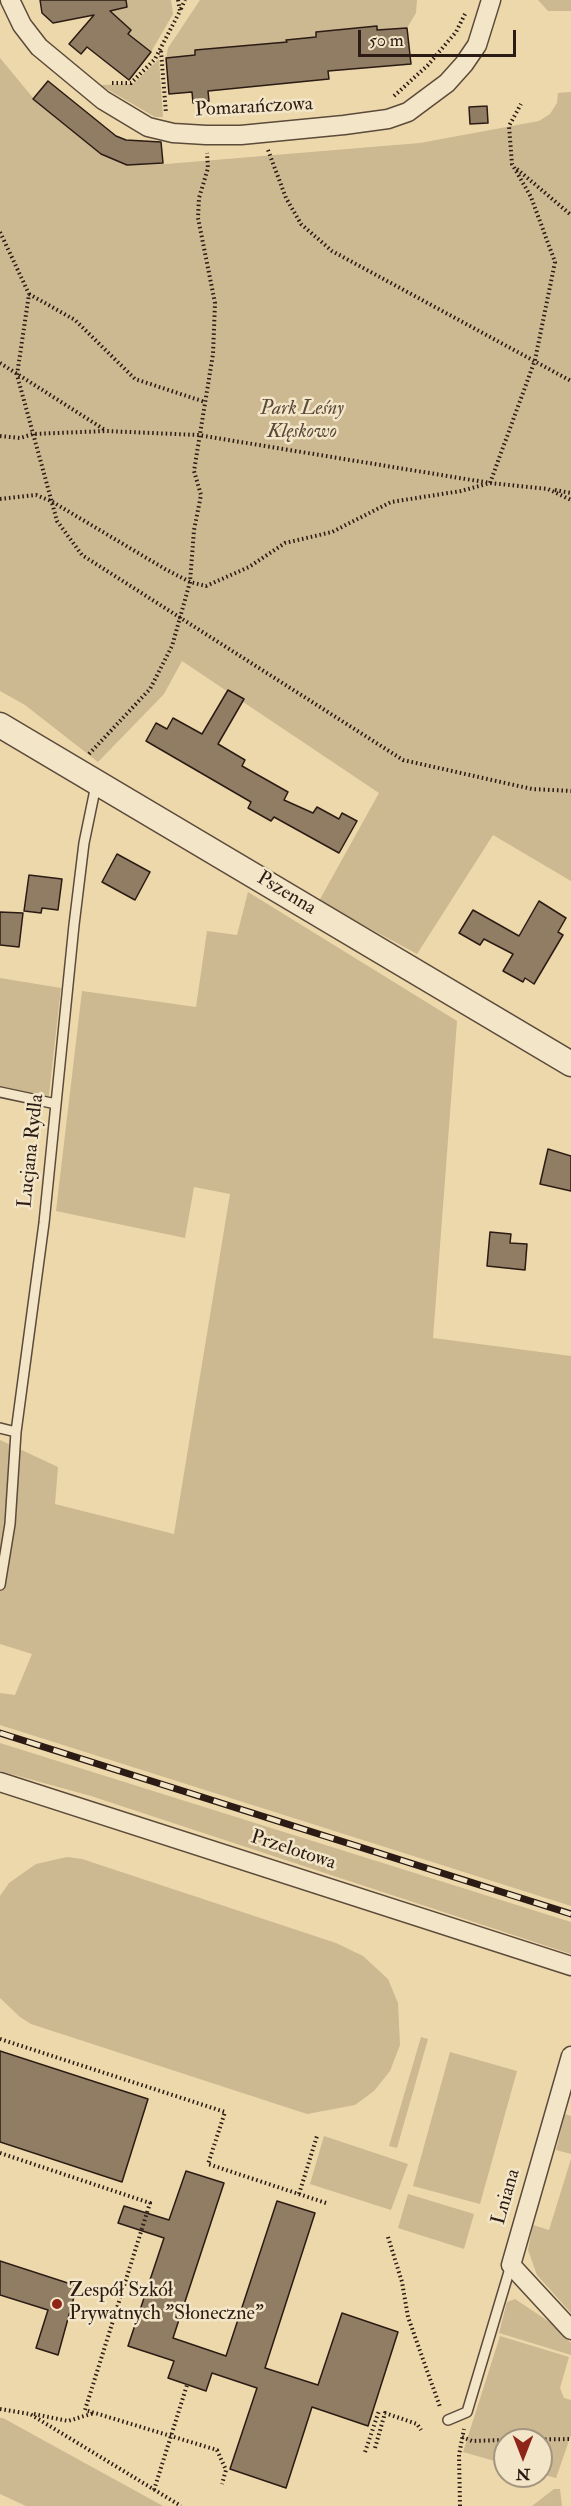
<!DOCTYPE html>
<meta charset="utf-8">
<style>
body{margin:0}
#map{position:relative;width:571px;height:2506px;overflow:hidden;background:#edd8ab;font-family:"IM FELL Double Pica",serif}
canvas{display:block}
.north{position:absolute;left:493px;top:2428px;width:60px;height:60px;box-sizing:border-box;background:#f3e6c8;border:2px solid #a39580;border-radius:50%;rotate:180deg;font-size:16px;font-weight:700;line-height:24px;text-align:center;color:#2b1b14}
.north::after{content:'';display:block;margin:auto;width:21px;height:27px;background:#8f2418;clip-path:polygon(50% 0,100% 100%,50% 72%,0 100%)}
.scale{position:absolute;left:358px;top:30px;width:158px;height:27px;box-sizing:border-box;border:3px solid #2b1b14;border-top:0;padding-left:8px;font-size:18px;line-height:21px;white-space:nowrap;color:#2b1b14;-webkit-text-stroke:4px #f3e6c8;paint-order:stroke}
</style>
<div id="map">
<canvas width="571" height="2506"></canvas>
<div class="north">N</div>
<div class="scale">50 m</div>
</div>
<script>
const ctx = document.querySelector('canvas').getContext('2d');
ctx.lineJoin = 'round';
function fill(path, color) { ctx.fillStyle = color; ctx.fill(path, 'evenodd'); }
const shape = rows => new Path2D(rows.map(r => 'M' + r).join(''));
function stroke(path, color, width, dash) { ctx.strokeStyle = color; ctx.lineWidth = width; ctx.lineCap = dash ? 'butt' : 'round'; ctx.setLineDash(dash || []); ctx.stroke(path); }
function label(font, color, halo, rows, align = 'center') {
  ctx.font = font + ' "IM FELL Double Pica",serif'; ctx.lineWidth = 5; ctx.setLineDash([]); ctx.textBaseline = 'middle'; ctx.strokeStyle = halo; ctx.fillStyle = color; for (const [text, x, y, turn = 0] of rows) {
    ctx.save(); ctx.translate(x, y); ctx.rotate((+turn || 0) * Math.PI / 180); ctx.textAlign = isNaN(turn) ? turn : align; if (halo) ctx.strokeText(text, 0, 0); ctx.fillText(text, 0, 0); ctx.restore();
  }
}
const green = shape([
 [87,0,171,0,173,14,151,52,128,34,131,29,107,10],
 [200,0,417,0,416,13,407,28,377,30,376,26,361,27,332,35,332,30,316,32,316,37,287,40,286,47,166,58,168,48],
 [538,0,571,0,571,15,571,11,548,11],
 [0,58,34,99,101,154,127,165,166,164,420,143,539,121,550,114,557,103,558,93,571,92,571,881,493,835,417,954,319,901,379,793,182,661,164,694,98,762,25,705,0,691],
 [159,59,163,117,155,117,100,85,133,84],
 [248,892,457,1021,433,1338,571,1356,571,1906,0,1725,0,1693,15,1695,32,1654,0,1644,0,1440,58,1467,55,1504,174,1534,230,1194,194,1187,185,1238,56,1211,82,991,196,1007,207,931,237,935],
 [0,978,61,988,48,1103,0,1092],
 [0,1743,571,1922,571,1954,91,1796,0,1771],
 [67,1857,82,1859,336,1943,363,1956,388,1979,398,2003,400,2045,390,2071,374,2091,355,2105,307,2114,31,2024,20,2017,0,1998,0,1896,9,1883,36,1864],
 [421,2037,428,2039,397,2148,389,2146],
 [450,2052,517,2071,480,2204,413,2186],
 [565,2114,571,2116,571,2154,556,2150],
 [324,2136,408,2164,391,2210,310,2184],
 [571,2159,571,2313,537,2275,528,2250,533,2225,549,2230],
 [408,2194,474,2214,464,2249,398,2228],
 [515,2299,554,2325,571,2343,571,2355,499,2333,507,2302],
 [500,2336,569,2357,560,2388,564,2398,571,2400,571,2435,556,2478,541,2474,541,2440,505,2440,505,2464,463,2452],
 [0,2418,3,2418,163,2506,26,2506,0,2494],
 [554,2489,560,2489,562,2506,532,2506]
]);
const building = shape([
 [40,0,126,0,127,7,110,11,131,30,128,34,151,52,129,80,87,47,81,54,69,44,94,15,53,23,42,13,40,0],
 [377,26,377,30,407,28,411,64,328,71,329,79,208,91,209,101,193,103,192,92,169,94,166,58,195,55,195,50,287,42,286,40,316,37,316,32,377,26],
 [48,81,116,136,126,140,161,142,163,163,127,165,101,154,33,99,48,81],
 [487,106,488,123,470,124,469,107,487,106],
 [228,690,244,699,218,744,245,760,242,766,288,792,284,800,313,813,317,807,339,819,342,813,357,821,339,853,274,817,271,821,248,808,251,802,146,741,156,723,167,729,173,718,202,734,228,690],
 [117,854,150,872,135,900,102,882,117,854],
 [29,875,62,879,58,910,42,908,41,913,24,911,29,875],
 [539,901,566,918,558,932,563,935,534,984,525,978,523,982,503,971,513,954,484,939,480,945,459,933,473,910,519,936,539,901],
 [0,912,23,913,19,947,0,945,0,912],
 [548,1149,571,1156,571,1191,540,1184,548,1149],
 [490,1232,511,1234,510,1243,527,1244,525,1270,487,1266,490,1232],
 [0,2051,148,2099,122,2182,0,2142,0,2051],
 [186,2171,224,2183,173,2338,226,2356,277,2201,315,2213,265,2368,318,2385,342,2313,398,2332,368,2426,312,2407,286,2488,230,2469,257,2388,212,2373,206,2391,168,2378,174,2361,128,2346,164,2238,118,2223,124,2206,169,2220,186,2171],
 [0,2261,77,2286,58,2355,36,2348,48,2310,0,2295,0,2261]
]);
const path = shape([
 [178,0,180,11,185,0],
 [161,51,166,113],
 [112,83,131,83,155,59,180,11],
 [394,96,428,65,456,32,465,14],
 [268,150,286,198,301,224,332,251,571,381],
 [517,169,571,215],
 [0,232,29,294,17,375,57,521,82,555,403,760,532,789,571,791],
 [29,294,75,320,135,379,205,402],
 [0,363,105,430],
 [0,436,20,438,33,434,106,431,198,435,490,483,548,489,571,500],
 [555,490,571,493],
 [0,499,36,495,51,501,165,569,190,582,206,586,249,567,285,543,332,532,391,502,461,491,490,483,535,360,555,262,531,197,512,164,509,126,521,104],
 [89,754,150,689,172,646,190,582,194,530,201,495,194,471,213,354,215,303,198,218,199,198,208,168,207,153],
 [0,2039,225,2112,208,2164,326,2203],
 [0,2153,150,2203,85,2410,217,2450,226,2470,222,2484],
 [299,2194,317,2136],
 [388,2237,402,2282,408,2317,440,2407],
 [0,2409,30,2414,181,2506],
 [34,2414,68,2421,94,2413],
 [462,2437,472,2441,505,2440],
 [509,2440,571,2439],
 [375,2448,385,2413,417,2424,421,2430],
 [365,2452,379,2411],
 [154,2490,187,2385],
 [460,2506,459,2455,464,2429]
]);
const service = shape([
 [0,1092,56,1104],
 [0,1428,16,1432],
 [0,1585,10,1524,16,1432,44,1223,74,925,84,843,96,785],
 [448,2420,467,2412,511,2265]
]);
const minor = shape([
 [10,0,22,25,39,47,103,100,148,127,173,133,206,135,241,135,344,125,388,119,408,112,447,83,464,64,477,45,491,0],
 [0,1782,571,1966],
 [571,2056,511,2265,571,2330]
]);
const tertiary = shape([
 [0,725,571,1064]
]);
const rail = shape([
 [0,1733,571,1914]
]);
const markers = [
 [57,2304,6,"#8f2418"]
];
const streetNames = [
 ["Pomarańczowa",254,108,-3],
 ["Pszenna",286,894,31],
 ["Lucjana Rydla",32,1151,-84],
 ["Przelotowa",293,1851,18],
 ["Lniana",507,2197,-74]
];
const parkNames = [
 ["Park Leśny",302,410],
 ["Klęskowo",302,433]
];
const poiNames = [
 ["Zespół Szkół",69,2292],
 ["Prywatnych \"Słoneczne\"",69,2315]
];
fill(green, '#ccb891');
fill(building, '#907d63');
stroke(building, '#2b1b14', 1.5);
stroke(service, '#5c4a3a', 12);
stroke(minor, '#5c4a3a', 21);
stroke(tertiary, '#5c4a3a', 27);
stroke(path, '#2b1b14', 4, [1.5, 3]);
stroke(service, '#f3e6c8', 9);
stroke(minor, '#f3e6c8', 18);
stroke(tertiary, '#f3e6c8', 24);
stroke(rail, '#2b1b14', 7);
stroke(rail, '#f3e6c8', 4.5, [14]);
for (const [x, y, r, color] of markers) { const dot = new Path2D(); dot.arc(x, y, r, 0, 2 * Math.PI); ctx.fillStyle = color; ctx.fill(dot); stroke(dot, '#f3e6c8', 2); }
label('20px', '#2b1b14', '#f3e6c8', streetNames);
label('italic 20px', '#5b4a3a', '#f3e6c8', parkNames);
label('20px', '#2b1b14', '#f3e6c8', poiNames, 'left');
</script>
